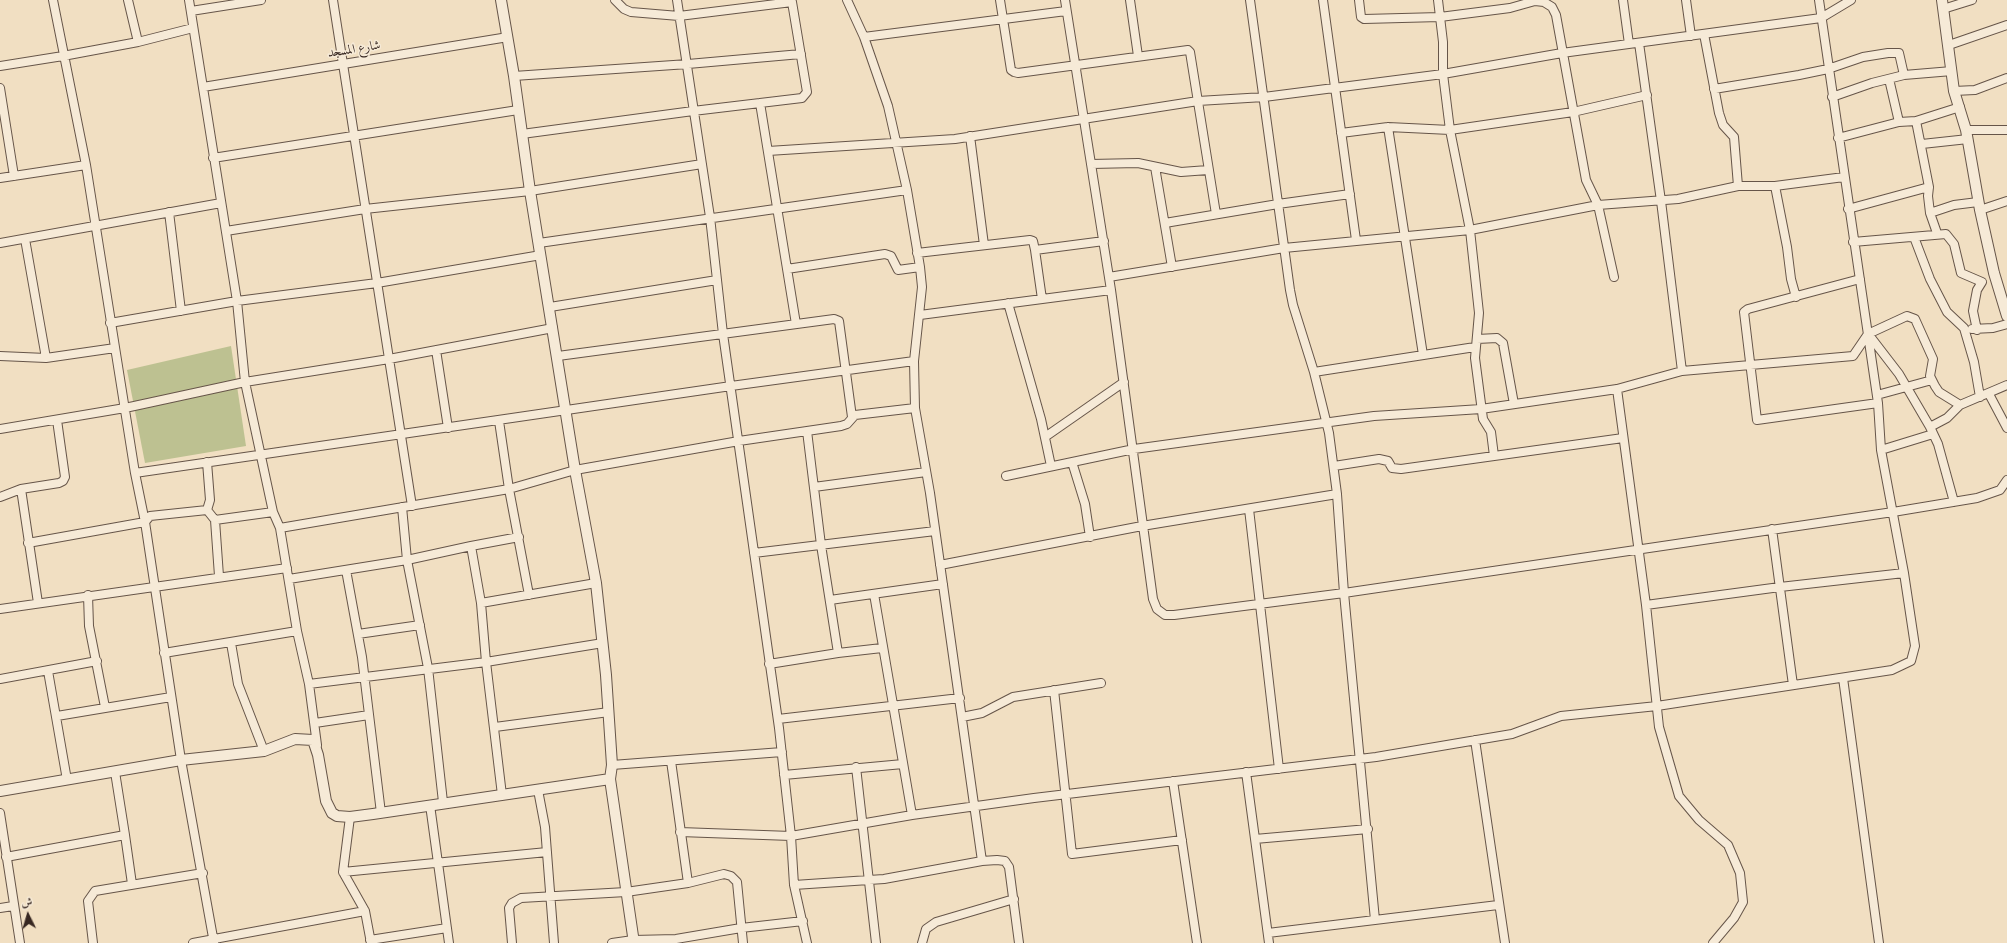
<!DOCTYPE html>
<meta charset="utf-8">
<style>
body{margin:0}
#map{position:relative;width:2007px;height:943px;overflow:hidden;background:#f1dfc2;font-family:"IM FELL Double Pica",Amiri,serif}
canvas{display:block}
.north{position:absolute;left:8px;top:895px;width:40px;height:40px;-webkit-text-stroke:3px #f6ead7;paint-order:stroke;rotate:355deg;font-size:11px;font-weight:700;line-height:16px;text-align:center;color:#372721}
.north::after{content:'';display:block;margin:auto;width:14px;height:18px;background:#372721;clip-path:polygon(50% 0,100% 100%,50% 72%,0 100%)}
</style>
<div id="map">
<canvas width="2007" height="943"></canvas>
<div class="north">ش</div>
</div>
<script>
const ctx = document.querySelector('canvas').getContext('2d');
ctx.lineJoin = 'round';
function fill(path, color) { ctx.fillStyle = color; ctx.fill(path, 'evenodd'); }
const shape = rows => new Path2D(rows.map(r => 'M' + r).join(''));
function stroke(path, color, width, dash) { ctx.strokeStyle = color; ctx.lineWidth = width; ctx.lineCap = dash ? 'butt' : 'round'; ctx.setLineDash(dash || []); ctx.stroke(path); }
function label(font, color, halo, rows, align = 'center') {
  ctx.font = font + ' "IM FELL Double Pica",Amiri,serif'; ctx.lineWidth = 3; ctx.setLineDash([]); ctx.textBaseline = 'middle'; ctx.strokeStyle = halo; ctx.fillStyle = color; for (const [text, x, y, turn = 0] of rows) {
    ctx.save(); ctx.translate(x, y); ctx.rotate((+turn || 0) * Math.PI / 180); ctx.textAlign = isNaN(turn) ? turn : align; if (halo) ctx.strokeText(text, 0, 0); ctx.fillText(text, 0, 0); ctx.restore();
  }
}
const green = shape([
 [231,346,246,446,145,463,127,370]
]);
const minor = shape([
 [53,0,86,165,135,473,145,522,181,760,214,943],
 [128,0,138,42],
 [189,0,237,301,245,382,273,512,280,528,297,631,309,684,317,745],
 [333,0,412,506],
 [677,0,710,217,723,334,779,728,791,836,794,885,807,943],
 [847,0,864,37,888,106,907,190,920,267,922,287,914,361,915,408,930,493,982,861],
 [1000,0,1011,70,1014,72,1018,73,1188,50,1190,52,1216,214],
 [1065,0,1111,290,1153,599,1157,609,1165,615,1174,615,1344,593,1893,512,1977,498,2000,490,2007,480],
 [1130,0,1138,56],
 [1250,0,1290,290,1293,305,1314,372,1329,433,1337,494,1344,593,1375,920],
 [1323,0,1356,240],
 [1359,0,1361,17,1364,19,1440,17,1510,8,1535,1,1544,2,1552,7,1556,15,1586,180,1598,205,1614,277],
 [1438,0,1443,42,1443,74,1450,130,1470,230,1479,313,1475,358,1483,419,1491,432,1494,456],
 [1623,0,1629,44],
 [1686,0,1691,36],
 [1943,9,1972,0],
 [191,11,261,0],
 [1704,34,1719,113,1723,125,1734,137,1738,186],
 [864,37,1066,11],
 [1639,43,1661,201,1682,371],
 [1949,45,2007,25],
 [0,66,63,56,138,42,193,28],
 [514,76,688,64,801,54],
 [1889,79,1899,122],
 [203,87,508,37],
 [0,88,14,176],
 [1714,89,1799,75,1828,69,1863,57,1888,53,1899,53,1904,75],
 [1954,91,1975,90,2007,78],
 [1832,97,1872,83,1904,75,1952,71],
 [760,103,796,324],
 [1916,121,1929,187,1928,196,1930,213,1937,233],
 [1388,127,1423,355],
 [1966,130,2007,130],
 [1341,133,1388,127,1450,130,1573,112,1647,95],
 [522,134,693,111,802,98,807,92,792,2,679,16,631,12,624,9,615,0],
 [970,136,984,245],
 [1838,138,1899,122,1916,121,1960,107],
 [1922,144,1968,139],
 [768,151,955,139,1198,101,1264,97,1443,74,1562,53,1821,18,1851,0],
 [213,158,518,110],
 [1091,164,1138,163,1181,172,1208,170],
 [1155,167,1172,267],
 [0,178,86,165],
 [1775,186,1787,247,1791,279,1796,297],
 [1848,209,1929,187],
 [1980,210,2007,201],
 [169,212,181,311],
 [1930,213,1954,205,1978,202],
 [1165,223,1278,204,1350,194],
 [226,231,365,209,530,191,702,164],
 [1914,237,1930,279,1947,312,1964,328,1974,362,1980,397],
 [25,239,46,358],
 [1853,242,1946,234,1954,244,1961,273,1982,282,1977,290,1973,311,1977,330],
 [0,243,221,203],
 [539,243,907,190],
 [1035,250,1104,241],
 [917,253,1030,240,1033,241,1035,250,1042,299],
 [787,269,885,254,891,256,898,270,920,267],
 [1109,277,1284,248,1470,230,1598,205,1678,199,1738,186,1775,186,1844,177],
 [1860,279,1748,309,1744,312,1757,420,1878,403],
 [1008,303,1041,419,1051,466],
 [550,307,717,280],
 [920,315,1111,290],
 [110,323,237,301,377,283,541,255],
 [1972,329,1993,328,2007,324],
 [1869,335,1899,374,1930,427,1938,444,1954,502],
 [1477,339,1497,338,1503,343,1514,404],
 [436,350,448,428],
 [0,356,46,358,115,348],
 [558,356,834,319,839,321,852,417],
 [1314,372,1475,347],
 [1617,389,1646,605,1659,727,1679,796,1699,820,1728,845,1740,873,1743,902,1734,918,1713,943],
 [1989,394,2007,428],
 [1877,395,1932,380],
 [499,421,509,489,529,595],
 [1930,427,1947,418,1960,405,2007,385],
 [0,429,125,408,245,382,389,359,553,328],
 [807,431,821,545,838,653],
 [1045,437,1124,382],
 [1881,450,1933,434],
 [207,462,210,500,207,510,215,520,219,576],
 [1072,462,1085,504,1090,537],
 [1334,466,1379,459,1388,461,1392,468,1401,469,1623,438],
 [135,473,731,386,914,361],
 [1006,476,1134,449,1374,416,1481,409,1617,389,1682,371,1853,356,1868,334,1907,316,1915,319,1933,359,1930,376,1935,386,1939,392,1960,405],
 [814,487,926,472],
 [21,489,38,603],
 [0,497,21,489,59,483,63,481,65,477,57,420],
 [402,507,407,560,428,668,443,802],
 [1249,509,1279,769],
 [215,520,273,512],
 [280,528,509,489,575,470,739,441,841,426,847,424,855,415,915,408],
 [1772,529,1793,685],
 [28,543,145,522,150,516,207,510],
 [471,546,519,537],
 [754,553,935,531],
 [940,565,1142,526,1337,494],
 [346,570,362,657,381,813],
 [289,579,407,560,471,546,481,603,486,662,502,795],
 [874,594,912,815],
 [88,595,89,626,105,707],
 [830,600,943,584],
 [481,603,596,583],
 [1646,605,1780,587,1904,573],
 [0,609,287,568],
 [358,634,420,625],
 [231,643,238,684,264,751],
 [164,653,297,631],
 [769,664,838,653,882,648],
 [48,671,67,780],
 [1843,678,1879,943],
 [0,679,97,661],
 [309,684,486,662,603,643],
 [1054,690,1072,854,1182,840],
 [57,716,171,697],
 [962,717,982,713,1013,697,1101,683],
 [778,719,960,698],
 [315,723,369,715],
 [495,727,609,712],
 [1475,740,1505,943],
 [671,761,688,883],
 [612,765,782,752],
 [856,767,876,943],
 [1246,772,1269,943],
 [784,775,903,764],
 [1173,781,1197,943],
 [538,790,545,827,554,943],
 [430,805,449,943],
 [0,813,20,943],
 [350,817,343,872,365,911,371,943],
 [680,832,791,836,912,815,1034,798,1376,757,1512,734,1561,716,1657,706,1892,670,1911,661,1915,646,1904,573,1881,450,1878,403,1819,0],
 [125,835,132,884],
 [1255,839,1368,829],
 [6,857,125,835,115,772],
 [343,872,547,852],
 [794,885,884,879,982,861,997,860,1005,861,1009,867,1019,943],
 [0,908,13,906],
 [1268,933,1498,905],
 [370,940,447,928],
 [93,943,88,901,95,891,203,873],
 [193,943,365,911],
 [512,943,509,908,512,903,521,898,626,892,688,883,724,874,731,876,737,882,743,943],
 [612,943,633,940,676,939,741,928,803,921],
 [922,943,926,929,936,922,1014,899]
]);
const tertiary = shape([
 [501,0,514,76,530,191,575,470,596,583,606,675,612,765,610,779,634,943],
 [1942,0,1954,91,1966,130,1980,210,1994,273,2007,316],
 [0,791,181,760,264,751,295,739,313,740,318,755,326,801,332,813,337,816,350,817,373,814,610,779]
]);
const streetNames = [
 ["شارع المسجد",354,50,-9]
];
fill(green, '#bdc191');
stroke(minor, '#665549', 10);
stroke(tertiary, '#665549', 12);
stroke(minor, '#f6ead7', 8);
stroke(tertiary, '#f6ead7', 10);
label('13px', '#372721', '#f6ead7', streetNames);
</script>
